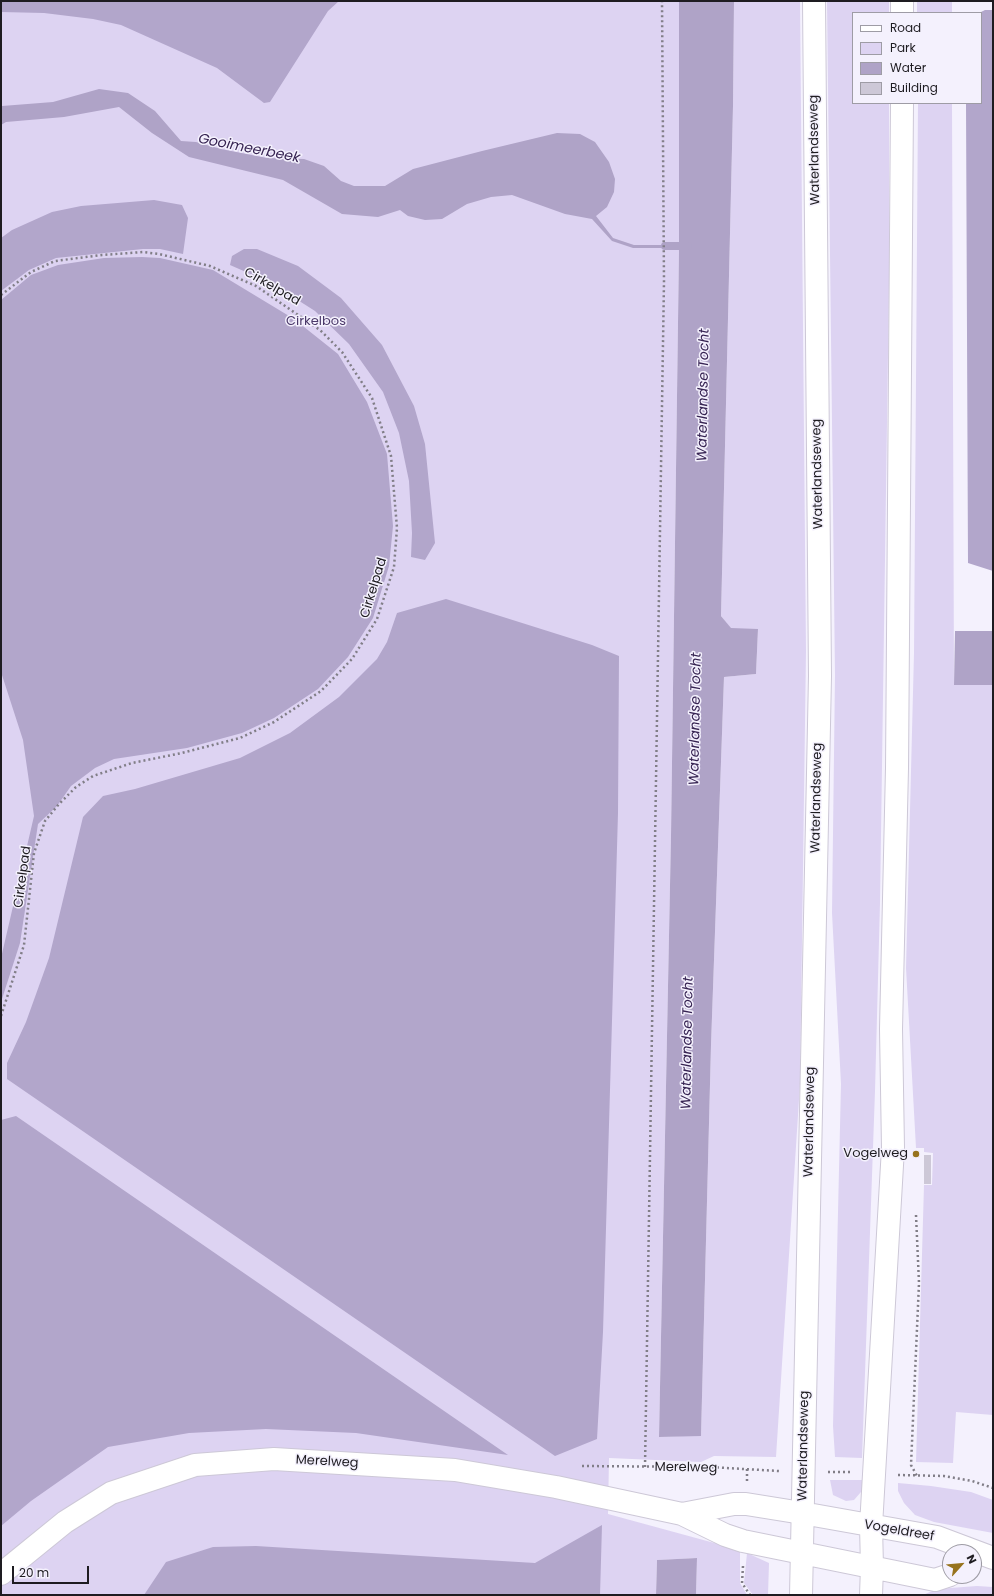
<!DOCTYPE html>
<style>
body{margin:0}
#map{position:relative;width:994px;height:1596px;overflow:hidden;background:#f4f1fd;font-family:Poppins,sans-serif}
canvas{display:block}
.frame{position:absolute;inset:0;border:2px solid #1e1c21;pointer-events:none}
.legend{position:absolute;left:852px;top:12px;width:130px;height:92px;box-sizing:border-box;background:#f4f1fd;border:1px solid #9e9ca5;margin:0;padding:5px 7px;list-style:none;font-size:12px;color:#1e1c21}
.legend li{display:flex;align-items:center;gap:8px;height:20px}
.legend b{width:20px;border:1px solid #9e9ca5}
.north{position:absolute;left:942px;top:1544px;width:40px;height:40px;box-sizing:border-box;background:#f4f1fd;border:1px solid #9e9ca5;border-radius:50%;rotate:63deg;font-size:11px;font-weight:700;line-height:16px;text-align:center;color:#1e1c21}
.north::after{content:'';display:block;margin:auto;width:14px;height:18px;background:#97731d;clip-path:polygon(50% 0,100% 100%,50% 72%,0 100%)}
.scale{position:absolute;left:12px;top:1566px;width:77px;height:18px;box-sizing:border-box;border:2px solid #1e1c21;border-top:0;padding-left:5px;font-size:12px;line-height:14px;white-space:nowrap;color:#1e1c21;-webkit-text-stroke:3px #f4f1fd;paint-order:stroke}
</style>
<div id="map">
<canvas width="994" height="1596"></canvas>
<div class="frame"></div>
<ul class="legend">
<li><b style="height:5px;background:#fff"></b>Road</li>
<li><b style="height:11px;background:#ddd3f2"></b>Park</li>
<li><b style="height:11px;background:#afa3c7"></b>Water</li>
<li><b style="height:11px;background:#cdc8d7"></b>Building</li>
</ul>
<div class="north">N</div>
<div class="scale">20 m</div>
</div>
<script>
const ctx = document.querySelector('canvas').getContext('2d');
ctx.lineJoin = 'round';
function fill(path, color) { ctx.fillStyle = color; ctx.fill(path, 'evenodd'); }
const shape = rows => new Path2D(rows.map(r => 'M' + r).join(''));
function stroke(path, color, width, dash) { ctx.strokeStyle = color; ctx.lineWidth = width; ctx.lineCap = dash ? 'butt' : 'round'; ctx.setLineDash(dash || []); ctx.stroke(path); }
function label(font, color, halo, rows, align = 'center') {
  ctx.font = font + ' Poppins,sans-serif'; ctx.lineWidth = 3; ctx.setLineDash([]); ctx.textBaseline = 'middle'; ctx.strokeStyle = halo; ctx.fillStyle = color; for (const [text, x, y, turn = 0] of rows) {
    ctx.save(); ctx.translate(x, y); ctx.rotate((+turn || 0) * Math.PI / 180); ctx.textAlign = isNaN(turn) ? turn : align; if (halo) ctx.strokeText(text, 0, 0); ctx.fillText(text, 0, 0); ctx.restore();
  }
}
const green = shape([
 [1,1,679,1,679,245,665,245,666,248,679,249,671,835,659,1437,701,1435,711,1045,724,677,756,674,758,629,731,629,721,616,733,106,734,1,800,1,806,651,800,1084,776,1457,714,1456,701,1462,609,1458,608,1514,740,1550,740,1583,747,1595,696,1595,697,1558,657,1560,656,1595,1,1595],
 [634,245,662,245,662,248,633,248],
 [827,1,889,1,889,13,853,13,853,103,889,103,889,284,880,903,875,1091,862,1458,835,1457,833,1426,841,1084,832,913,835,675],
 [917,1,952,1,952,13,917,13],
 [918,103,952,103,954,685,993,685,993,1465,993,1415,956,1412,953,1463,916,1462,924,1185,932,1185,933,1153,924,1152,924,1148,916,1148,906,968,914,653],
 [830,1480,865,1480,861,1492,854,1500,846,1501,833,1495],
 [898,1483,931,1486,971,1492,993,1500,993,1533,934,1522,915,1515,904,1503,898,1491],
 [747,1553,769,1563,768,1595,753,1595,744,1583],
 [977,1586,993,1587,993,1595,923,1595,937,1589]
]);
const forest = shape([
 [1,1,339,1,328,11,270,102,264,103,217,68,121,25,93,19,44,13,1,12],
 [985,10,993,10,993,571,968,563,966,103,981,103,981,13,979,13],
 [154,200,182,205,188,218,183,254,160,249,143,249,56,258,29,270,1,291,1,238,12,230,52,212,81,206],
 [244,249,257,249,298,266,341,298,382,345,414,406,425,444,435,543,425,560,411,557,412,533,409,481,399,433,383,392,349,344,315,311,271,283,230,265,232,256],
 [142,257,160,258,213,270,294,319,338,354,367,402,387,454,393,526,389,566,373,618,348,657,318,689,274,718,242,733,187,748,114,759,95,768,71,786,57,806,38,824,20,943,1,1002,1,958,34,816,23,740,1,672,1,300,31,275,58,265,104,258],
 [446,599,592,645,619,656,618,813,603,1332,597,1439,555,1456,7,1079,7,1063,26,1022,49,958,83,817,103,796,135,789,240,758,290,733,339,697,377,659,387,642,397,613],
 [16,1116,508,1455,356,1433,266,1429,189,1433,108,1447,31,1501,1,1526,1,1120],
 [602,1525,600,1595,144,1595,166,1562,213,1547,256,1546,535,1563]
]);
const water = shape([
 [679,1,734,1,733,106,721,616,731,628,758,629,756,674,724,677,711,1045,701,1436,659,1437,671,835,679,249],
 [99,89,128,93,155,111,181,141,196,142,221,149,267,158,304,159,324,166,341,181,354,186,385,186,413,169,482,151,557,133,580,134,595,142,609,162,615,179,614,192,607,207,596,216,613,238,634,245,662,245,662,248,633,248,612,241,592,219,565,214,512,195,491,197,467,204,442,219,425,220,408,216,400,210,378,217,342,214,283,180,189,157,152,133,119,107,64,117,6,122,1,125,2,106,53,102],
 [955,631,993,631,993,685,954,685],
 [697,1558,696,1595,656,1595,657,1560]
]);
const stream = shape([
 [665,246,688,246]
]);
const building = shape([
 [924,1155,931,1155,931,1184,924,1184]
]);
const path = shape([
 [1,295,31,272,55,261,102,255,143,252,159,254,210,266,256,286,320,330,342,352,372,398,391,456,397,528,394,567,377,619,352,659,321,691,274,722,240,738,182,753,132,763,93,776,76,787,59,804,45,821,34,853,24,945,1,1016],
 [916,1215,919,1283,911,1465,917,1476],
 [582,1466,709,1467,779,1471],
 [645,1467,664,281,662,1],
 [828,1472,851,1472],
 [898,1475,944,1476,972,1481,993,1488],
 [747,1481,747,1469],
 [743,1566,742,1583,750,1595]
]);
const minor = shape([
 [682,1514,734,1504,746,1504,802,1513],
 [1,1574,65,1522,111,1493,195,1465,274,1459,455,1470,556,1487,682,1514,725,1535,743,1541,802,1553]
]);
const major = shape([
 [902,13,902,1],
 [802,1513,937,1537,993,1558],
 [802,1553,935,1580,950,1575],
 [801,1595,820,676,814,1],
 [871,1595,872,1567,871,1526,893,1148,891,1029,897,768,902,103]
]);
const markers = [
 [916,1154,4,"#97731d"]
];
const streetNames = [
 ["Waterlandseweg",815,150,-91],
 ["Cirkelpad",272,287,30],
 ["Waterlandseweg",818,474,-91],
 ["Cirkelpad",374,588,-73],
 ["Waterlandseweg",817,798,-89],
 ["Cirkelpad",23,877,-82],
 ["Waterlandseweg",810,1122,-89],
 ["Waterlandseweg",804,1446,-89],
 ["Merelweg",327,1462,3],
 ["Merelweg",686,1468,1],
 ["Vogeldreef",899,1531,10]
];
const parkNames = [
 ["Cirkelbos",316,322]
];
const poiNames = [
 ["Vogelweg",908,1154]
];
const waterNames = [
 ["Gooimeerbeek",249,149,11],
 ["Waterlandse Tocht",704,395,-89],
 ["Waterlandse Tocht",696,719,-89],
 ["Waterlandse Tocht",688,1043,-89]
];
fill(green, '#ddd3f2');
fill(forest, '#b2a6cb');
fill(water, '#afa3c7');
stroke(stream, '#afa3c7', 8);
fill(building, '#cdc8d7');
stroke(minor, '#cdc8d7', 24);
stroke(major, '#cdc8d7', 24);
stroke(path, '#817e87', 2.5, [2, 3]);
stroke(minor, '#fff', 22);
stroke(major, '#fff', 22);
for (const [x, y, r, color] of markers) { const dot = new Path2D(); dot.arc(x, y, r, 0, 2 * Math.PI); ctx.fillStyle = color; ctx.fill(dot); stroke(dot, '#f4f1fd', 1.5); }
label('13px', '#1e1c21', '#f4f1fd', streetNames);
label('13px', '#4b396a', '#f4f1fd', parkNames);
label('13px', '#1e1c21', '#f4f1fd', poiNames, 'right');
label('italic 14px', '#362352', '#f4f1fd', waterNames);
</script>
